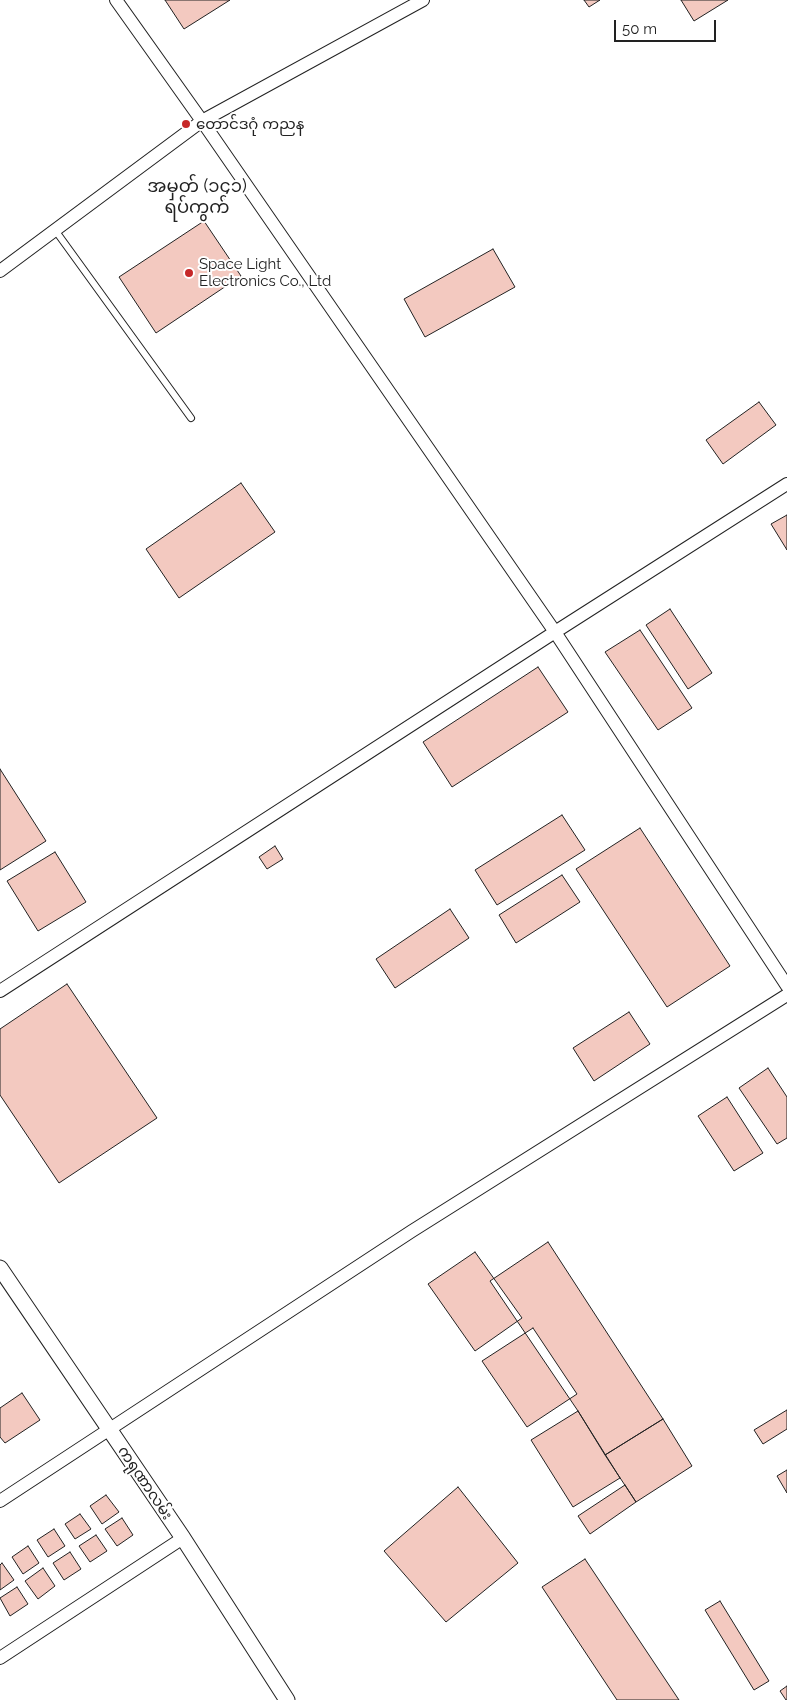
<!DOCTYPE html>
<meta charset="utf-8">
<style>
body{margin:0}
#map{position:relative;width:787px;height:1700px;overflow:hidden;background:#fff;font-family:Raleway,sans-serif}
canvas{display:block}
.scale{position:absolute;left:614px;top:20px;width:102px;height:22px;box-sizing:border-box;border:2px solid #222;border-top:0;padding-left:6px;font-size:15px;line-height:18px;white-space:nowrap;color:#222;-webkit-text-stroke:4px #fff;paint-order:stroke}
</style>
<div id="map">
<canvas width="787" height="1700"></canvas>
<div class="scale">50 m</div>
</div>
<script>
const ctx = document.querySelector('canvas').getContext('2d');
ctx.lineJoin = 'round';
function fill(path, color) { ctx.fillStyle = color; ctx.fill(path, 'evenodd'); }
const shape = rows => new Path2D(rows.map(r => 'M' + r).join(''));
function stroke(path, color, width, dash) { ctx.strokeStyle = color; ctx.lineWidth = width; ctx.lineCap = dash ? 'butt' : 'round'; ctx.setLineDash(dash || []); ctx.stroke(path); }
function label(font, color, halo, rows, align = 'center') {
  ctx.font = font + ' Raleway,"Noto Sans Myanmar",sans-serif'; ctx.lineWidth = 4; ctx.setLineDash([]); ctx.textBaseline = 'middle'; ctx.strokeStyle = halo; ctx.fillStyle = color; for (const [text, x, y, turn = 0] of rows) {
    ctx.save(); ctx.translate(x, y); ctx.rotate((+turn || 0) * Math.PI / 180); ctx.textAlign = isNaN(turn) ? turn : align; if (halo) ctx.strokeText(text, 0, 0); ctx.fillText(text, 0, 0); ctx.restore();
  }
}
const building = shape([
 [165,0,230,0,184,29,165,0],
 [584,0,600,0,589,7,584,0],
 [681,0,728,0,694,21,681,0],
 [204,221,241,276,156,333,119,277,204,221],
 [493,249,515,287,425,337,404,299,493,249],
 [759,402,776,425,723,464,706,440,759,402],
 [241,483,275,532,179,598,146,549,241,483],
 [787,515,787,550,771,524,787,515],
 [670,609,712,673,688,689,646,625,670,609],
 [640,630,692,708,658,730,605,652,640,630],
 [538,667,568,712,452,787,423,742,538,667],
 [0,769,46,841,0,870,0,769],
 [562,815,585,850,497,905,475,870,562,815],
 [640,828,730,966,667,1007,576,869,640,828],
 [275,846,283,859,267,869,259,857,275,846],
 [55,852,86,902,38,931,7,881,55,852],
 [562,875,580,902,516,943,499,915,562,875],
 [450,909,469,938,395,988,376,959,450,909],
 [67,984,157,1118,59,1183,0,1095,0,1029,67,984],
 [629,1012,650,1044,594,1081,573,1048,629,1012],
 [768,1068,787,1097,787,1138,777,1144,739,1088,768,1068],
 [727,1097,763,1153,734,1171,698,1116,727,1097],
 [548,1242,663,1419,605,1455,578,1411,490,1281,548,1242],
 [475,1252,522,1318,475,1351,428,1284,475,1252],
 [533,1328,577,1394,527,1427,482,1361,533,1328],
 [22,1393,40,1420,5,1443,0,1437,0,1408,22,1393],
 [787,1410,787,1429,763,1444,754,1430,787,1410],
 [578,1411,620,1478,573,1507,531,1440,578,1411],
 [663,1419,692,1466,636,1502,605,1455,663,1419],
 [787,1470,787,1493,777,1476,787,1470],
 [625,1485,636,1502,590,1534,578,1516,625,1485],
 [458,1487,518,1563,446,1622,384,1551,458,1487],
 [106,1495,119,1512,102,1524,90,1506,106,1495],
 [80,1514,91,1529,75,1539,65,1524,80,1514],
 [122,1518,133,1535,117,1546,105,1529,122,1518],
 [54,1529,65,1546,48,1557,37,1540,54,1529],
 [96,1535,107,1551,90,1562,79,1546,96,1535],
 [28,1546,39,1563,23,1574,12,1557,28,1546],
 [70,1552,81,1569,64,1580,53,1563,70,1552],
 [585,1559,679,1700,617,1700,542,1587,585,1559],
 [2,1563,14,1580,0,1590,0,1565,2,1563],
 [43,1568,55,1586,38,1599,25,1581,43,1568],
 [17,1587,28,1604,10,1616,0,1598,17,1587],
 [720,1601,769,1681,754,1690,705,1610,720,1601],
 [787,1686,787,1700,786,1700,780,1691,787,1686]
]);
const service = shape([
 [55,230,191,418]
]);
const minor = shape([
 [116,0,202,121,555,632,787,986],
 [0,271,202,121,423,0],
 [0,991,555,632,787,484],
 [0,1501,412,1231,787,995],
 [0,1658,183,1538]
]);
const tertiary = shape([
 [0,1268,183,1538,287,1700]
]);
const markers = [
 [186,124,5,"#c62828"],
 [189,273,5,"#c62828"]
];
const poiNames = [
 ["တောင်ဒဂုံ ကညန",196,124],
 ["Space Light",199,264],
 ["Electronics Co., Ltd",199,281]
];
const streetNames = [
 ["ကရုဏာလမ်း",145,1483,56]
];
const quarterNames = [
 ["အမှတ် (၁၄၁)",197,187],
 ["ရပ်ကွက်",197,208]
];
fill(building, '#f3c9c0');
stroke(building, '#222', 1);
stroke(service, '#222', 8);
stroke(minor, '#222', 14);
stroke(tertiary, '#222', 17);
stroke(service, '#fff', 6);
stroke(minor, '#fff', 12);
stroke(tertiary, '#fff', 15);
for (const [x, y, r, color] of markers) { const dot = new Path2D(); dot.arc(x, y, r, 0, 2 * Math.PI); ctx.fillStyle = color; ctx.fill(dot); stroke(dot, '#fff', 2); }
label('15px', '#222', '#fff', poiNames, 'left');
label('15px', '#222', '#fff', streetNames);
label('18px', '#222', '#fff', quarterNames);
</script>
